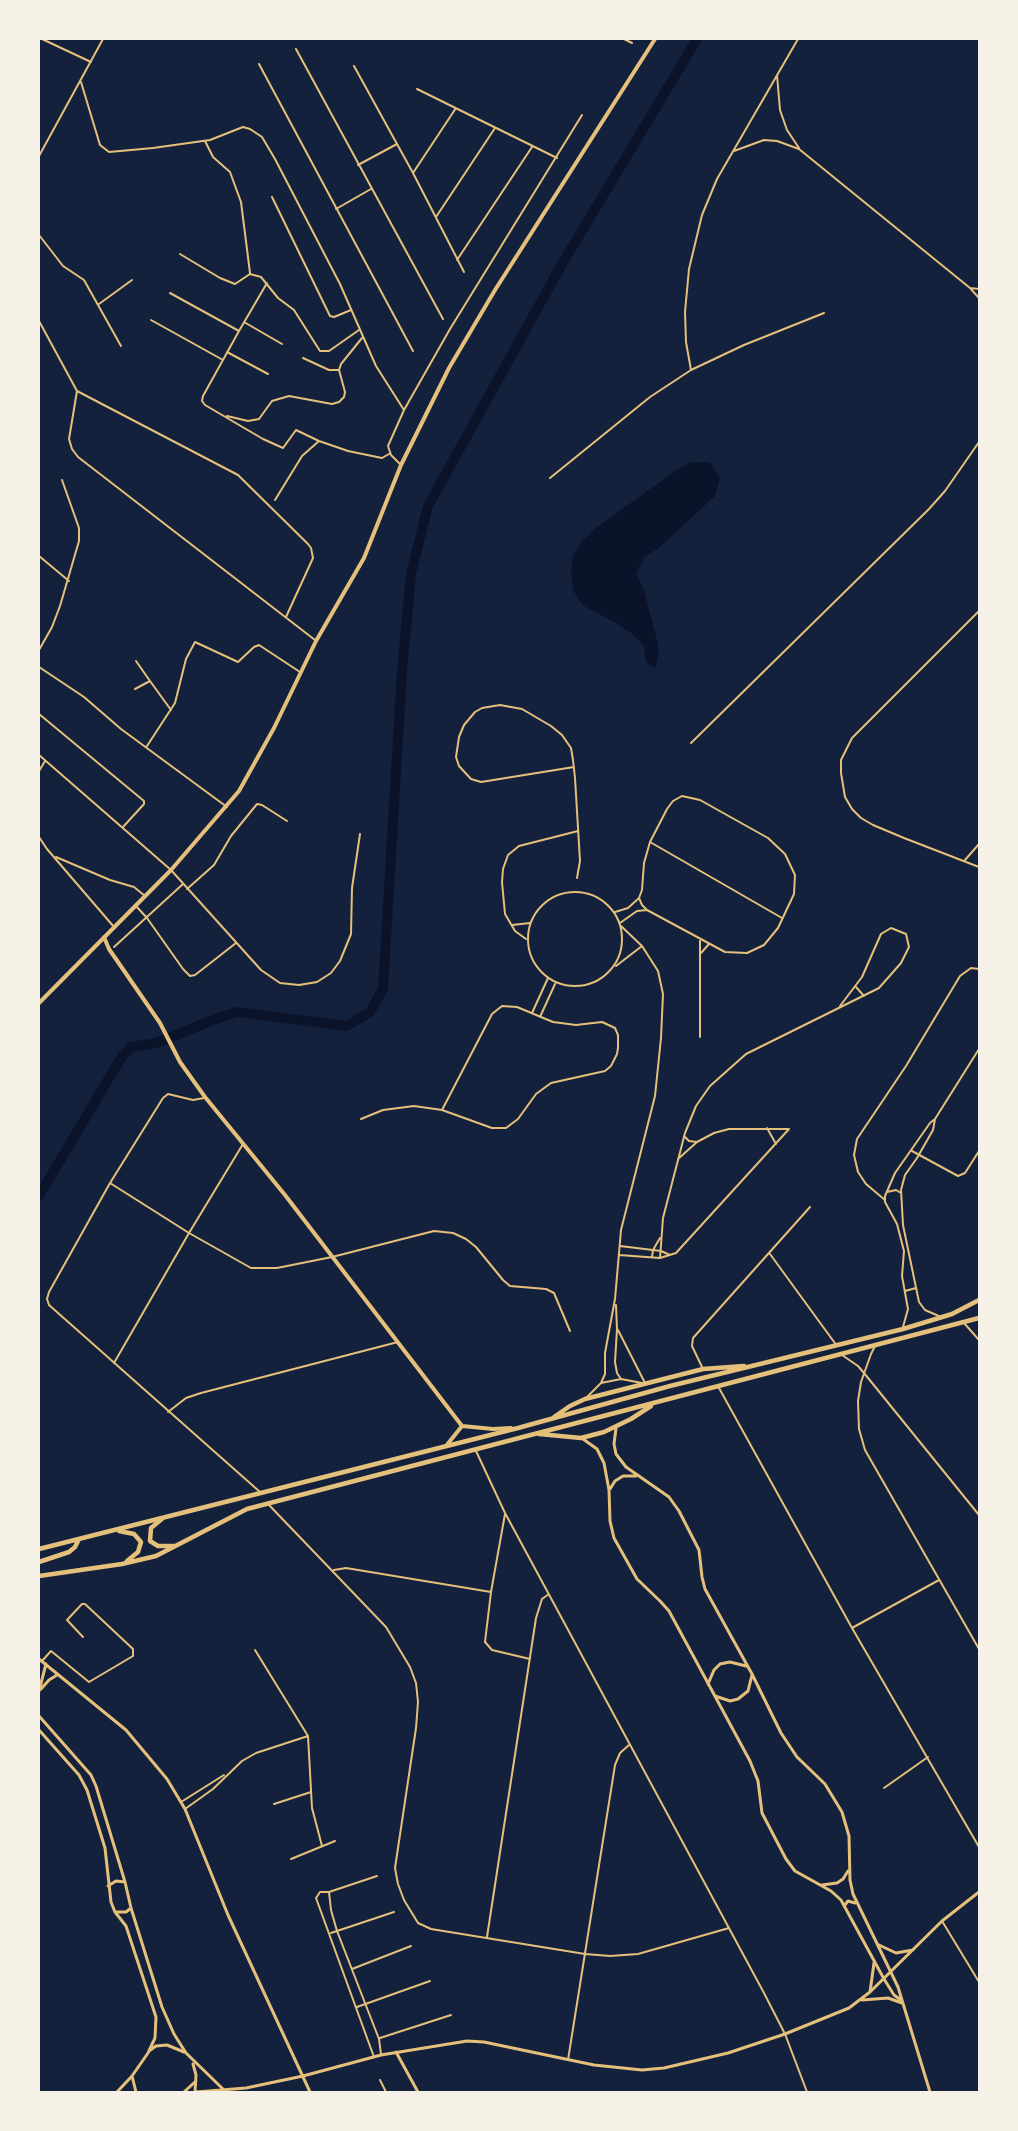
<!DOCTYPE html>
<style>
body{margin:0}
#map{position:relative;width:1018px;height:2131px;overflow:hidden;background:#14213d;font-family:"Work Sans",sans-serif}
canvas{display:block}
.frame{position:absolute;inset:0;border:40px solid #f6f1e7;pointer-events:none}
</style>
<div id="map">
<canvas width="1018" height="2131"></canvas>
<div class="frame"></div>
</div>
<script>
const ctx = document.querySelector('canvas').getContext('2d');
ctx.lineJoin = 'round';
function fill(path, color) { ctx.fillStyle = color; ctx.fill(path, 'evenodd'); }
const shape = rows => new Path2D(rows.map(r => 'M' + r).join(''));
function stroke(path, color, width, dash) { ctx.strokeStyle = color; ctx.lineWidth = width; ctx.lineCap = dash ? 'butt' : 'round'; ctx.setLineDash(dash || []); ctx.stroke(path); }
const water = shape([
 [691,462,710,462,720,478,715,496,660,547,645,557,636,573,644,590,658,644,659,651,655,669,646,662,644,646,631,633,616,623,582,605,573,590,571,573,573,555,583,540,596,528,675,471]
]);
const river = shape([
 [39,1196,112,1073,123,1055,131,1047,156,1043,218,1018,237,1012,347,1026,370,1012,383,989,402,671,411,574,428,506,562,264,697,39]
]);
const minor = shape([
 [42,39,91,62],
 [624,39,632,43],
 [296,49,443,319],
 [259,64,413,351],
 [354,66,413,173,464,272],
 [777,75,780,110,787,130,799,148],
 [81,82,100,145,109,152,153,148,210,140,243,127,250,129,262,137,275,159,340,284,376,366,404,410],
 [417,89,557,158],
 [205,141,213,157,230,172,241,202,250,273],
 [734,151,764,140,777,141,799,149,970,288,979,298],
 [39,156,103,39],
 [358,165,397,144],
 [413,173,456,108],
 [272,197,330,316,334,317,351,310],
 [336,209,371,189],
 [436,217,495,128],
 [39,235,63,266,84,280,121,346],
 [180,254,220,278,235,284,250,274,261,277,278,298,294,310,320,351,329,351,359,330],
 [457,260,532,147],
 [970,288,979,289],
 [170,293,239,331,267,283],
 [99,304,132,280],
 [151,320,223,360],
 [39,321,77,391],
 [244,322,282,344],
 [239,331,203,396,202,401,205,405,263,439,283,448,296,430,319,441,348,451,382,458,389,454],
 [227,352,268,374],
 [303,358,329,370,339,370],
 [691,370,686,342,685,312,689,269,702,215,717,179,798,39],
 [77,391,69,439,72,449,78,457,315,640],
 [77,391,238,475,308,544,311,548,313,558,286,617],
 [227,416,248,421,259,419,272,401,289,396,332,404,339,402,344,397,345,392,339,370,341,364,362,338],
 [401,465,391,455,388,446,404,410,450,329,582,115],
 [550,478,650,397,691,370,744,345,824,313],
 [275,500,302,456,319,441],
 [39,556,69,581],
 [979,611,852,738,841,760,841,773,845,797,852,809,861,818,873,825,904,838,979,867],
 [39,650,52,627,60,606,79,541,79,528,62,480],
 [136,661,150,681],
 [39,667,84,697,121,729,227,807],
 [135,689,150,681,171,710],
 [39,714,144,801,144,804,123,827],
 [691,743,929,509,945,491,979,442],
 [147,746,175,703,186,659,195,642,238,662,254,647,259,645,300,672],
 [39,755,171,870,261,970,280,983,299,985,317,982,331,973,340,961,351,934,352,888,360,834],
 [574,767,481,782,471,779,459,766,456,757,459,737,464,725,475,712,482,708,500,705,522,709,551,726,562,735,571,748,573,760,575,778,580,861,577,878],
 [39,771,45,761],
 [39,837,47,849,114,927],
 [650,842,782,918],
 [56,857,110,880,134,887,145,896],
 [965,860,979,844],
 [187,889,214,865,231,836,257,804,262,805,287,821],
 '528 939a47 47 0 1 1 94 0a47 47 0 1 1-94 0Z',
 [639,898,642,905,647,910],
 [136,906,147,918,183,969,190,976,195,975,236,943],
 [615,912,628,908,639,898,642,890,644,863,650,842,667,809,673,801,682,796,700,800,768,838,785,854,795,875,794,894,778,928,764,945,747,953,725,952,647,910,637,911,620,923],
 [512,925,530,923],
 [526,939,515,931,505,914,502,882,503,869,508,855,519,846,578,831],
 [114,947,183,884],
 [701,953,709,944],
 [616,966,642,946],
 [856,987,864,996],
 [532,1013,548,978],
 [540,1017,555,984],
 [700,1037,700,941],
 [204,1098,193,1100,168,1094,163,1098,110,1183,49,1292,47,1299,49,1305,260,1492],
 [361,1119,383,1110,414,1106,442,1110,492,1128,506,1128,518,1119,536,1094,551,1083,605,1071,611,1066,617,1054,618,1048,618,1035,615,1028,602,1022,576,1025,553,1022,517,1007,502,1006,492,1014,442,1110],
 [935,1119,933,1130,917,1158,905,1175,901,1190,903,1225,919,1302,925,1310,941,1317],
 [767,1128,776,1144],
 [684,1136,689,1141,697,1142],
 [912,1151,958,1176,965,1173,979,1151],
 [678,1159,697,1142,714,1133,729,1129,789,1129],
 [110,1183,189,1233,251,1268,277,1268,332,1257,434,1231,453,1233,466,1239,476,1247,503,1280,510,1286,546,1289,554,1293,570,1331],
 [887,1192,896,1190,901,1193],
 [885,1200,866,1184,858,1172,854,1155,857,1139,906,1066,960,976,971,968,979,969],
 [620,1246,661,1251,670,1255],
 [770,1254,837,1346],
 [619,1255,660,1258,676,1253,789,1129],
 [652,1257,653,1250,660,1238],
 [660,1258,663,1218,685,1133,696,1106,710,1086,746,1054,879,988,901,963,909,947,906,934,891,928,881,934,862,977,840,1006],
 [905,1291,916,1288],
 [616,1305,617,1329,615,1362,617,1373,621,1379],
 [964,1323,979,1340],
 [903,1327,908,1309,902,1276,904,1251,897,1224,885,1202,885,1196,895,1173,930,1123,935,1119,979,1049],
 [618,1330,645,1383],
 [875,1346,871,1354,861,1382,858,1401,859,1429,865,1450,979,1649],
 [842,1355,858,1366,864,1373,979,1515],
 [114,1363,189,1233,243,1144],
 [703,1369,692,1346,693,1338,810,1207],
 [601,1383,621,1379,642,1383],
 [719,1388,852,1628,979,1847],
 [587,1397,601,1383,605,1374,605,1353,615,1299,621,1230,655,1096,661,1038,663,994,658,971,642,946,621,926],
 [168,1412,186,1398,201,1393,398,1342],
 [476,1451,505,1513,764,1993,785,2034,807,2092],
 [269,1505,386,1627,410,1667,416,1683,418,1702,416,1728,395,1868,398,1884,404,1900,418,1923,431,1929,585,1954,610,1956,638,1954,729,1928],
 [505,1514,491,1592,485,1642,492,1650,530,1659],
 [334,1570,346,1568,491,1592],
 [852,1628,939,1580],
 [255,1650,308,1736,312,1808,322,1846],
 [42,1661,51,1651,89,1682,133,1656,133,1649,85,1604,82,1604,67,1620,83,1637],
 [884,1788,928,1757],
 [181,1802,224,1775],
 [274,1804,311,1792],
 [185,1809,213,1789,242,1761,256,1753,308,1736],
 [291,1859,335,1841],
 [329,1892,331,1910,337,1931,379,2039,381,2054],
 [942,1921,979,1982],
 [331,1933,394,1912],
 [487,1937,536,1618,542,1599,549,1594],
 [352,1969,411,1946],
 [357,2007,430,1981],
 [380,2038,451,2015],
 [374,2057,316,1898,320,1892,329,1892,377,1876],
 [568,2060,615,1765,620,1753,629,1745],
 [380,2080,386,2092]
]);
const tertiary = shape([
 [616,1428,614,1444,616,1454,626,1467,669,1497,679,1511,699,1550,702,1577,705,1589,752,1674,781,1733,797,1757,825,1784,842,1812,849,1836,850,1880,853,1894,898,1987,930,2092],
 [583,1439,597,1449,604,1463,609,1490,610,1521,614,1538,637,1579,660,1601,669,1611,750,1761,758,1781,762,1813,786,1859,795,1871,831,1891,841,1900,884,1979,894,1995,901,2000],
 [610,1489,615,1481,623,1476,636,1476],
 [39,1659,126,1730,167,1779,185,1809,228,1915,310,2092],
 [708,1684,714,1670,720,1664,730,1662,746,1666],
 [41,1689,49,1680,57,1675],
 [39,1691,46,1664],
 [715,1696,730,1701,738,1699,748,1691,752,1675],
 [39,1716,91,1775,96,1786,125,1882,131,1908,162,2007,174,2034,186,2053,224,2090],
 [39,1730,79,1775,87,1790,105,1848,111,1902,115,1912,126,1926,156,2017,155,2038,148,2053,132,2076,117,2092],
 [822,1885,837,1883,843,1879,848,1871],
 [108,1886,116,1881,125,1882],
 [844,1906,848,1901,855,1903],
 [117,1912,126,1912,131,1908],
 [879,1945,896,1953,913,1950],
 [870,1992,874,1963],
 [862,2000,888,1998,902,2003],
 [149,2051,156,2046,167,2045,184,2052],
 [396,2052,418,2092],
 [193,2064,196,2075,195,2092],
 [132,2076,136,2092],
 [184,2092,196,2081],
 [196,2092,246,2088,303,2076,381,2055,467,2041,484,2042,594,2065,642,2070,664,2068,728,2053,785,2034,849,2008,870,1992,942,1921,979,1892]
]);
const secondary = shape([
 [104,937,109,949,160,1023,180,1062,205,1097,285,1195,462,1426,493,1429,511,1428],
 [39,1003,171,870,239,791,274,728,316,641,364,558,401,465,449,368,495,290,655,39],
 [446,1446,462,1426]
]);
const trunk = shape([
 [554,1417,570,1406,585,1399,703,1369,744,1366],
 [539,1434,581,1438,604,1432,631,1419,651,1406],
 [163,1518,151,1528,150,1541,158,1546,174,1546],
 [119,1531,134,1534,141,1542,138,1552,127,1561],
 [39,1549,518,1428,670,1386,903,1329,952,1314,979,1300],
 [39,1562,69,1552,75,1547,79,1539],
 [39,1576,122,1564,156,1556,247,1509,979,1318]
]);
fill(water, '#0b132b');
stroke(river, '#0b132b', 10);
stroke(minor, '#e5c07b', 2);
stroke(tertiary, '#e5c07b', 3);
stroke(secondary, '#e5c07b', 4);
stroke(trunk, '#e5c07b', 4.5);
</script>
